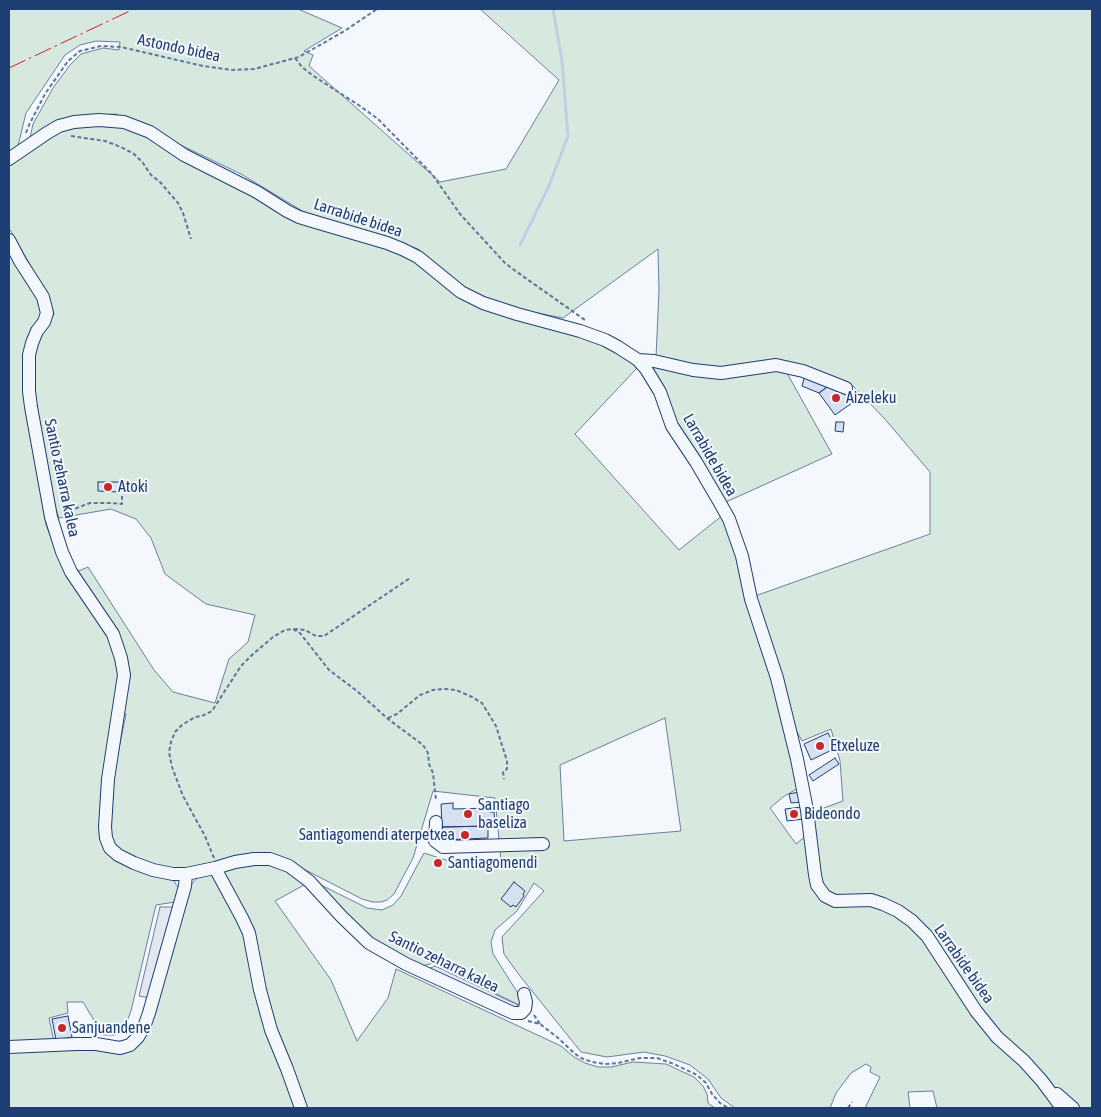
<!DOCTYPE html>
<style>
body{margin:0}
#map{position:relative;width:1101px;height:1117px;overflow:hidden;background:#f4f7fb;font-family:"Asap Condensed",sans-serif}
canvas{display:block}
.frame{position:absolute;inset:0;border:10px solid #1d3f73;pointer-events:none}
</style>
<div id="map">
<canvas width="1101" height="1117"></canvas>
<div class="frame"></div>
</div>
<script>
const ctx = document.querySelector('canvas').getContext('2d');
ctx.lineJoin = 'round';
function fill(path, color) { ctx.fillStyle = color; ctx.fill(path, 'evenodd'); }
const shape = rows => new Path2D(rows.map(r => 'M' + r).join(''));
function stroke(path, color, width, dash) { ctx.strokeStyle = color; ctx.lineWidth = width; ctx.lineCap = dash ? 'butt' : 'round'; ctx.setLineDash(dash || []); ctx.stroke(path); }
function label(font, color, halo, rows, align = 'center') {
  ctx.font = font + ' "Asap Condensed",sans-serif'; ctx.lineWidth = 4; ctx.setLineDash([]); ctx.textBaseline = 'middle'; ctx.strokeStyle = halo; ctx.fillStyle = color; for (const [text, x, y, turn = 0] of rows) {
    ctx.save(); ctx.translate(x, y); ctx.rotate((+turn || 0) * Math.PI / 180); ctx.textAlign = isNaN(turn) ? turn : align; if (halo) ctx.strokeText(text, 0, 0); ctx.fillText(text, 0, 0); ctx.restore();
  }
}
const green = shape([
 [9,9,298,9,342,28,304,51,313,55,309,66,440,182,506,169,559,80,480,9,1092,9,1092,1108,937,1108,933,1091,908,1092,910,1108,865,1108,880,1077,870,1072,871,1067,866,1064,851,1073,836,1093,830,1108,735,1108,721,1098,708,1079,690,1065,665,1056,644,1052,607,1057,581,1052,520,976,504,954,502,937,544,891,534,883,517,911,495,930,491,942,493,954,521,998,521,1006,434,963,422,966,400,958,373,941,315,882,367,908,382,910,393,905,401,896,424,853,452,862,501,860,495,798,433,791,413,858,394,894,387,900,381,902,373,902,362,899,290,862,273,857,257,855,233,859,193,870,174,871,155,867,134,859,121,852,113,844,109,834,109,820,113,778,126,714,118,706,105,776,103,833,108,848,115,857,143,869,172,878,179,889,175,902,156,905,131,1011,125,1027,115,1035,103,1035,83,1002,67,1002,68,1013,49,1018,54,1042,9,1044,9,247,40,298,42,310,40,319,31,338,24,357,24,392,46,525,63,568,76,572,88,567,154,670,173,692,215,703,229,659,248,642,255,615,206,604,165,574,151,538,136,519,111,509,59,518,52,498,36,412,34,360,38,342,46,326,54,314,49,298,9,228,9,163,31,150,55,134,76,126,101,123,139,131,158,141,181,157,221,176,274,204,291,218,381,244,400,252,419,261,448,286,466,299,487,309,555,328,605,345,622,353,637,368,575,434,679,550,723,515,732,538,748,599,776,685,800,787,783,797,770,808,796,844,807,835,814,886,818,895,824,886,818,865,813,812,843,801,840,761,831,729,802,741,792,722,785,693,755,596,930,534,930,472,884,418,853,386,790,364,775,361,721,370,656,357,659,291,658,249,563,318,507,307,465,288,418,249,304,212,241,174,116,114,80,116,60,122,48,128,29,142,33,124,53,88,70,65,81,54,103,48,119,50,120,42,96,41,80,45,65,55,26,113,17,150,9,154,9,9],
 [665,718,681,831,564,841,560,765,665,718],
 [656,365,720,377,777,368,787,373,832,454,726,502,677,424,652,369,656,365],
 [247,864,270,864,287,871,304,885,275,901,331,980,357,1041,388,998,396,969,561,1046,574,1057,585,1063,598,1067,611,1067,633,1062,666,1064,694,1077,703,1086,707,1094,708,1103,715,1108,9,1108,9,1052,79,1047,119,1052,152,1020,191,885,198,877,247,864]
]);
const parking = shape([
 [160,907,173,907,150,998,139,996,160,907],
 [435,966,518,1005,514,1010,426,970,435,966]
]);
const stream = shape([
 [520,245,548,188,568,136,562,61,553,9]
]);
const building = shape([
 [805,375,831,384,819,393,802,386,805,375],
 [831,384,837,392,842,388,852,403,835,415,819,393,831,384],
 [836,422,844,422,843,432,835,431,836,422],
 [98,482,119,482,119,492,98,491,98,482],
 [828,733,836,748,811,760,804,744,828,733],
 [835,758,839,764,813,781,809,775,835,758],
 [799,792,801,802,791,803,789,794,799,792],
 [453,803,453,809,490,808,490,812,494,812,495,821,491,821,491,826,442,827,441,804,453,803],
 [802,807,804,819,787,821,785,809,802,807],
 [488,826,488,838,442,840,442,827,488,826],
 [514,882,525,891,523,894,524,896,516,907,513,905,511,907,501,899,514,882],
 [68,1016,72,1037,56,1040,52,1019,68,1016]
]);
const path = shape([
 [295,58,302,67,312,75,360,106,378,119,432,174,460,214,505,263,517,272,585,320],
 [26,133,29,125,45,94,68,61,80,51,101,46,121,47,203,66,232,70,254,69,299,57,346,30,377,9],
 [71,136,105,141,121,147,134,154,143,163,151,175,160,182,178,203,183,213,191,239],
 [63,513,90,503,111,503,122,504,122,496],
 [294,629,305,630,316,636,324,636,410,578],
 [388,718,397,714,420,695,433,690,445,689,456,690,472,697,482,703,496,726,507,761,507,769,503,772,504,779],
 [214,858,205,836,183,796,172,767,169,752,171,742,175,732,182,725,195,717,202,716,212,711,241,666,252,655,273,637,285,630,293,629,300,633,329,670,357,691,388,719,423,745,428,753,429,764,433,773,436,800],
 [534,1015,540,1024],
 [528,1021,540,1024,557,1037,574,1053,581,1058,592,1062,605,1064,618,1063,640,1058,657,1058,674,1064,697,1075,706,1083,712,1094,720,1103,728,1108],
 [848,1108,852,1102]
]);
const minor = shape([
 [9,159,47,133,59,126,74,122,99,120,124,122,150,132,184,155,257,192,287,211,299,217,319,223,387,243,402,249,418,257,461,292,483,303,517,314,580,331,605,340,618,347,638,360,646,369,660,392,672,426,696,462,720,503,729,519,742,556,751,599,777,678,797,759,807,810,815,875,817,885,825,896,835,901,871,900,883,904,898,911,912,921,927,936,976,1011,997,1037,1024,1061,1042,1081,1062,1108],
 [9,240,20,261,43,297,47,313,44,322,37,331,32,343,29,355,29,391,31,407,51,517,62,552,71,572,113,634,121,658,124,675,108,779,105,827,106,838,110,848,118,855,134,863,153,870,173,874,186,874,215,868,235,862,254,859,270,859,289,866,309,881,342,917,369,943,406,964,513,1013,521,1013,525,1009,526,1002,524,994],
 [638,360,654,361,693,370,721,373,776,365,803,371,846,388],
 [436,822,435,841,443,847,543,844],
 [215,868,242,918,249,933,260,990,271,1030,287,1069,301,1108],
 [9,1047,76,1044,96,1044,120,1048,130,1045,138,1037,144,1027,149,1013,185,886,186,874],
 [1057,1094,1073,1108]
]);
const power = shape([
 [9,68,134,9]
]);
const markers = [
 [836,398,5,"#c62828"],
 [108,487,5,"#c62828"],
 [820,746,5,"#c62828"],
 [468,814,5,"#c62828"],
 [794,814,5,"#c62828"],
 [465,835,5,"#c62828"],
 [438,863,5,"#c62828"],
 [62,1028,5,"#c62828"]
];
const streetNames = [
 ["Astondo bidea",179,48,12],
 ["Larrabide bidea",358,218,18],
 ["Larrabide bidea",710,455,60],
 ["Santio zeharra kalea",62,478,78],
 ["Santio zeharra kalea",444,962,26],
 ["Larrabide bidea",964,964,55]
];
const poiNames = [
 ["Aizeleku",846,398],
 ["Atoki",118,487],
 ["Etxeluze",830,746],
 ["Santiago",478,805],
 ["baseliza",478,823],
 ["Bideondo",804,814],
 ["Santiagomendi aterpetxea",455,835,"right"],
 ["Santiagomendi",448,863],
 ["Sanjuandene",72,1028]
];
fill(green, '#d7e8df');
stroke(green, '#687fa3', 1);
fill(parking, '#e3e8f0');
stroke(parking, '#687fa3', 1);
stroke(stream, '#bed0e5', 3);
fill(building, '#d5e0f0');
stroke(building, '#1d3f73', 1);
stroke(minor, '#1d3f73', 14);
stroke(path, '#5e769c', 2, [4, 2.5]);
stroke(minor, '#f4f7fb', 12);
stroke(power, '#c62828', 1, [18, 4, 2.5, 4]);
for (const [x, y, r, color] of markers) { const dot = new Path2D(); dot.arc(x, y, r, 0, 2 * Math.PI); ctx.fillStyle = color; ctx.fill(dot); stroke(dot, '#f4f7fb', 2); }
label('16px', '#1d3f73', '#f4f7fb', streetNames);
label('16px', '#1d3f73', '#f4f7fb', poiNames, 'left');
</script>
